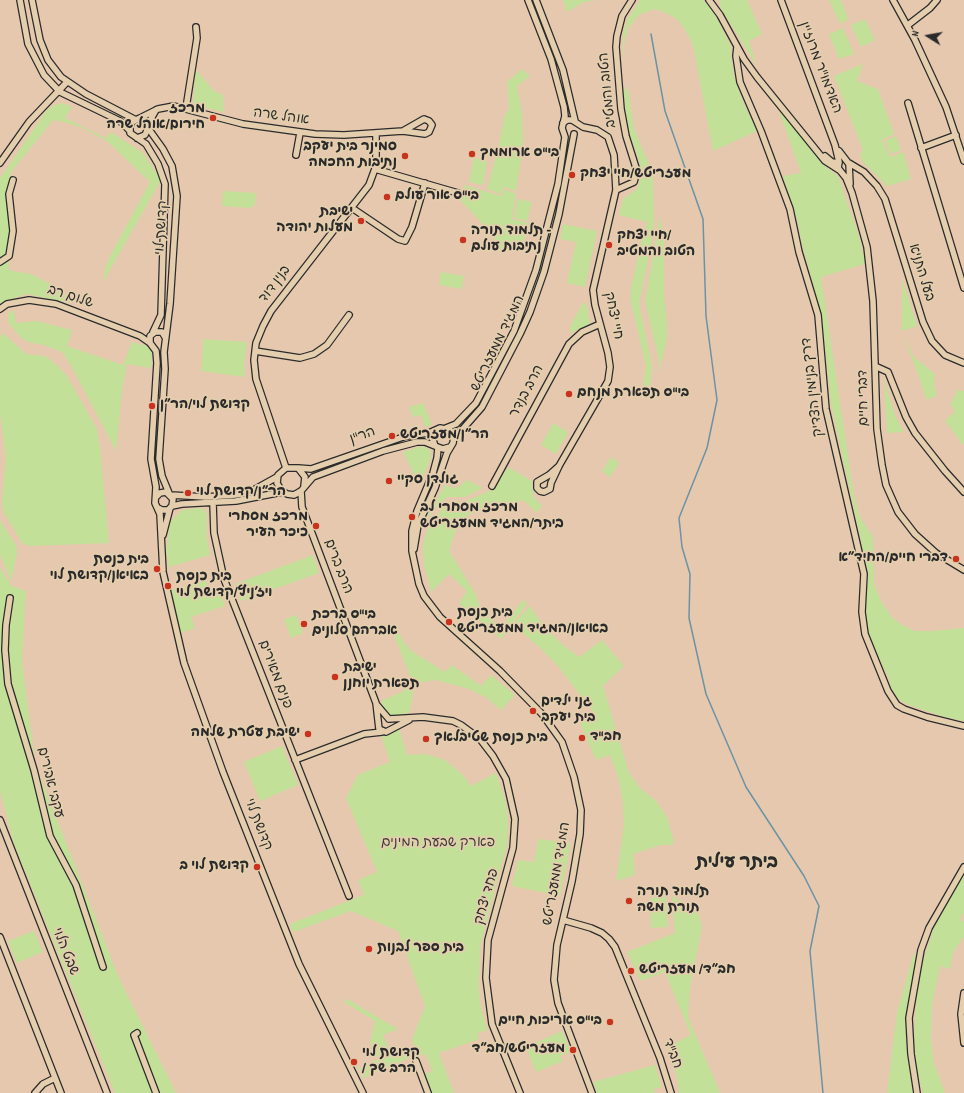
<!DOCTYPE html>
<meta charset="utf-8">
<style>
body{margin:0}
#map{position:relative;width:964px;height:1093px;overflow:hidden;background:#e6c8ae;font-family:Dekko,sans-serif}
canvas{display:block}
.north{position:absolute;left:908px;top:16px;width:40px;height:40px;-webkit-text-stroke:3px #e4cead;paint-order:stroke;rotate:281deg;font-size:11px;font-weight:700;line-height:16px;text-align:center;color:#2b2b2b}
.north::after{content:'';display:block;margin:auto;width:14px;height:18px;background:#2b2b2b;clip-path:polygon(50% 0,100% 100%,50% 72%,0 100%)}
</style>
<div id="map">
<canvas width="964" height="1093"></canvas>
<div class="north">N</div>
</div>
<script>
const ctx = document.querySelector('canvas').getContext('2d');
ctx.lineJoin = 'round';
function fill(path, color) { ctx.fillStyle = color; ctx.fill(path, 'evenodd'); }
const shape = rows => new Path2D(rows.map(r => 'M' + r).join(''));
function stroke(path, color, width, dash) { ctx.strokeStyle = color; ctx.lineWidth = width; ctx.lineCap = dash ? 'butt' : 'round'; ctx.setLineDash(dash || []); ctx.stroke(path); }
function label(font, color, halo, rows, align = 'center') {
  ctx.font = font + ' Dekko,"Playpen Sans Hebrew",sans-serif'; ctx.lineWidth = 3.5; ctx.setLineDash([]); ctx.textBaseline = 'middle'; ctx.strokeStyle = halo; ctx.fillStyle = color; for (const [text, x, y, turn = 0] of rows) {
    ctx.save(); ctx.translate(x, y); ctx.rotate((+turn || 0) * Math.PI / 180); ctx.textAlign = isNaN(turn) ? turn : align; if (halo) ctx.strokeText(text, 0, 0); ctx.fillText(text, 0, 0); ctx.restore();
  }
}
const green = shape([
 [563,0,596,0,584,2,567,12],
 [640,0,703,0,713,10,731,47,731,58,734,76,743,102,757,131,713,151,693,45,686,31,677,19,666,13,654,9,639,15,629,27,625,39,623,57,623,34,627,20],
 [719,0,747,0,762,34,749,41,757,66,721,9],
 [829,0,841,0,848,19,840,24],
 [865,19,875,40,861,47,851,25],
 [843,28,854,54,839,59,829,34],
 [863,64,857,81,878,89,894,134,882,140,890,157,903,152,911,179,887,186,862,161,860,154,863,150,834,76],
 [522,69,530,76,517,86,522,114,523,142,519,172,516,191,504,187,501,194,487,189,499,146,504,117,509,108,507,82],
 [196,70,214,91,223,95,224,112,193,105],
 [623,87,625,87,629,93,634,129,653,174,654,231,653,235,649,235,646,234,645,231,647,222,619,215,623,199,637,189,643,173,627,125],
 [62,103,72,107,65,118,106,138,111,132,143,153,161,180,103,282,105,268,112,252,150,182,107,141,83,128,64,122,53,120,11,172,8,203,11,213,11,246,8,270,31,274,60,289,72,303,27,294,17,297,7,303,0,313,0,178,47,110,54,105],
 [778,108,823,164,838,176,860,240,865,264,821,277,854,495,860,517,873,537,874,584,881,601,892,617,902,625,915,631,932,631,964,628,964,721,945,717,909,705,898,699,892,690,889,678,872,644,866,624,865,608,868,573,831,404,822,317,802,244,798,223,783,176,801,173],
 [896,136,901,150,891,154,885,141],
 [474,158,487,161,483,185,469,182],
 [464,185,502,196,505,189,516,194,512,219,528,223,522,249,505,244,503,252,494,248,495,237,461,201],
 [223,191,256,193,255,205,250,208,222,206],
 [518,199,532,202,527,221,514,218],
 [660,216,664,239,664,293,667,324,667,338,659,373,659,361,645,301],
 [563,224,597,231,585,287,567,283,576,242,560,239],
 [643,235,653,236,639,303,652,366,650,386,643,385,646,366,630,299,631,287],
 [441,272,464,276,462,289,439,285],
 [902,278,917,326,902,331],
 [586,302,590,323,588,325,574,331,570,335,570,327,581,306],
 [13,309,16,323,37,321,72,330,67,346,123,365,132,342,150,347,152,352,151,368,127,364,122,389,116,451,70,364,62,352,44,345,28,342,20,337,8,322,8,314],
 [3,333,26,354,45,356,58,366,67,376,97,429,100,449,109,543,30,546,22,543,3,511,2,500,6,459,0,412,0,337],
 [904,336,914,357,935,374,934,385,937,395,927,400],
 [203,339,247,342,244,363,245,377,201,371],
 [884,379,896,418,904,432,887,433],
 [958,390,964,391,964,446,945,421,955,411,950,404],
 [423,403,432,425,425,427,421,415,413,417,409,407],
 [553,423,568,432,556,454,541,445],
 [422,446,430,450,431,457,422,480,417,480,403,452],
 [611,457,619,463,610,477,602,471],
 [508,467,532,481,533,495,536,500,542,505,537,513,523,500,469,514,456,530,449,551,475,593,481,609,492,621,504,624,523,600,527,604,501,639,459,604,467,591,449,574,431,592,424,565,423,545,429,524,447,504,453,501,463,502,494,489],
 [467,480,483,488,465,497,447,497,423,522,445,485,453,488,460,486],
 [198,508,203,509,207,513,207,539,210,555,169,567,166,551,170,522,182,510],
 [0,520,16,545,17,554,11,581,0,555],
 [313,555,319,573,241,601,235,584],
 [0,568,12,586,26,591,22,661,35,763,118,976,176,1093,115,1093,14,844,0,791],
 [206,581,210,589,218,587,225,606,191,617,195,628,181,633,171,590],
 [530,606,545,628,563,645,579,657,602,640,624,666,603,686,629,773,640,788,657,802,667,817,674,842,671,845,661,845,633,854,635,875,616,881,624,824,623,803,619,780,610,755,596,760,580,723,594,713,557,665,538,646,513,625],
 [296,615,303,633,291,638,284,619],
 [398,631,404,643,413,652,445,672,452,665,481,686,491,675,515,695,501,710,487,698,469,689,436,680,416,683,414,685,410,712,399,716,390,716,385,711,381,701,402,692,411,679,393,632],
 [399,728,407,755,426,754,445,760,462,774,471,786,496,773,506,804,508,824,507,844,480,947,479,986,480,1003,487,1030,477,1033,479,1039,439,1053,454,1093,432,1093,425,1074,432,1071,426,1054,417,1057,412,1039,425,1006,398,931,351,911,293,932,290,924,364,895,358,880,377,872,346,798,358,775,390,762,381,735,389,735],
 [282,746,298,785,260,801,244,762],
 [538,839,571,843,560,896,512,886,518,860,534,862],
 [964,875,964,912,960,919,964,922,964,936,953,953,950,969,940,966,932,1005,931,1041,934,1063,945,1093,923,1093,917,1072,914,1039,917,991,922,965,936,921],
 [672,896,695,910,699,916,702,926,690,987,688,1017,720,1093,679,1093,677,1076,668,1047,691,1035,665,972,641,981,627,952,675,933],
 [666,897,668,927,651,928,650,898],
 [34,931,43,952,17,963,8,941],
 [918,948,908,1000,907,1023,907,1053,913,1093,887,1093,897,1012,912,959],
 [347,999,398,1029,383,1035,390,1051,376,1057,370,1042,375,1021,344,1002],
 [562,1031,571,1052,560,1056,563,1061,536,1072,526,1047],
 [408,1046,411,1057,363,1078,358,1068],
 [655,1065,662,1087,654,1089,655,1093,597,1093,593,1082]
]);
const stream = shape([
 [651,34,665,111,703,219,706,316,717,400,707,448,679,518,682,547,690,574,689,618,706,694,746,787,804,876,819,906,810,951,823,1093]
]);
const minor = shape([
 [20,0,28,44,44,75,60,92,120,121,130,131],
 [32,0,40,40,48,60,61,77,86,94,136,120],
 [536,0,563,70,575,121],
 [709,0,720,15,744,59,757,77,825,161,839,170],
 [781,0,835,145,839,162,838,168,846,178,852,193,867,247,873,301,877,429,882,465,886,485,898,512,915,534,936,553,964,570],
 [893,0,915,40,946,107,964,161],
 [908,25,930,8,937,0],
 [737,47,736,56,740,82,761,131,790,209,799,252,818,315,826,409,864,574,862,612,865,634,888,691,897,705,904,709,927,717,964,726],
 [908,103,964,288],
 [186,108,197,38,196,27],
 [147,126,156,110],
 [148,128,163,149,172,166,177,196,170,304,164,352,165,369,159,459,162,476,169,493],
 [137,138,145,135,148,128,145,122,138,119],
 [921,148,956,135],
 [839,151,849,164,850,184],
 [296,155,300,133],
 [825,156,832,162,839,163],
 [0,163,29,122,67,82],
 [849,163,864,172,877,186,885,199,923,322,932,341,945,355,964,363],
 [375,169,458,193],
 [616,190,634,182,637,171,626,136,621,109,616,47,617,36,622,16,632,0],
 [352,208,398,239,405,241,412,227,425,183],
 [0,262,9,256,13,231,9,194,13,180],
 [0,309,7,304,29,300,56,304,140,336,150,343,156,351,157,363,151,459,156,487,155,503,160,514,163,572,184,663,223,772,299,964,363,1093],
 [153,332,161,315,165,184,158,164,146,144,130,133,130,126,132,122,158,109,174,106,243,124,315,134,344,135,403,131,424,119,429,121,432,125,429,132,425,134,403,131],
 [150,343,150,336,155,332,162,332,165,337],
 [255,351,300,358,314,354,327,345,349,315],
 [877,367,888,372,906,417,915,433,945,471,964,492],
 [446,428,456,424,476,403,514,331,536,270,558,184,565,137,562,128,565,116,564,107,551,59,528,0],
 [437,430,432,437,435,446,443,449,450,447],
 [454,439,482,407,520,334,530,312,544,272,559,214,574,134],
 [438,448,437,458,433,473,417,511,412,531,412,551,419,584,424,596,440,617,500,671,542,714,562,742,574,777,581,810,580,834,572,881,557,945,554,980,558,1003,592,1093],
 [559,466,549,475,537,482,537,488,540,491,544,492,550,489,551,483,559,466,608,381,610,367,608,353,595,305,593,290,616,190,614,155,608,137,597,130,583,127,572,120,567,120,563,123],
 [286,468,256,379,254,360,256,343,263,326,271,311,369,185,376,166,376,133],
 [298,468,311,469,406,436,429,433,440,428,450,430,454,436,453,443,447,453,435,488,418,525,414,549],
 [304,486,305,477,298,468,286,468,278,475,277,483,281,490,287,494,294,495,301,491,313,477,383,451,417,442,425,442,435,446],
 [492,486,569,344,582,332,600,324],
 [301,491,302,507,376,703,379,729,386,732,409,720],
 [171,495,205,497,235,495,250,492,277,477],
 [156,497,160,493,166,492,173,499,172,506,168,510,162,510,158,508],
 [213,503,214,533,224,579,349,896],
 [172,506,182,504,236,501,282,492],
 [163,535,170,508],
 [10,598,6,625,5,650,8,684,34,770,50,836,76,885,103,967],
 [377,705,388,718],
 [389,719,423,717,453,721,461,725,480,739,493,756,506,779,515,819,513,848,488,940,486,978,492,1024,520,1093],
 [295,760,364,734,382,732],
 [0,820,107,1093],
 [563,920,591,928,602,933,609,939,615,947,660,1058,671,1093],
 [0,937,61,1093],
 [964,993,961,1014,964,1043],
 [137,1033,134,1035,156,1093],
 [416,1061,428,1093],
 [35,1093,43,1084,55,1078],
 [917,1093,911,1054,909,1018,921,950,929,928,964,867]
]);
const markers = [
 [213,118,4,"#c8321e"],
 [472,154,4,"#c8321e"],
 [405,156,4,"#c8321e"],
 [572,175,4,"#c8321e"],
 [387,197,4,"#c8321e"],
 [361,221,4,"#c8321e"],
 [463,240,4,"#c8321e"],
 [609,245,4,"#c8321e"],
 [569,394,4,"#c8321e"],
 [152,406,4,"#c8321e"],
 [392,436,4,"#c8321e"],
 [389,481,4,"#c8321e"],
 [188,493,4,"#c8321e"],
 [412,517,4,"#c8321e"],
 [316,526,4,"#c8321e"],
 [956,559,4,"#c8321e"],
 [157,569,4,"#c8321e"],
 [168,586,4,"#c8321e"],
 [449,622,4,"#c8321e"],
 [304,624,4,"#c8321e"],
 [335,677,4,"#c8321e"],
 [533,711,4,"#c8321e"],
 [308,734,4,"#c8321e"],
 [582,738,4,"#c8321e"],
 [426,739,4,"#c8321e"],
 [257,867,4,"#c8321e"],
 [629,901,4,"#c8321e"],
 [369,949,4,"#c8321e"],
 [631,971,4,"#c8321e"],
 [610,1022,4,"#c8321e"],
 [573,1050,4,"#c8321e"],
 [354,1062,4,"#c8321e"]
];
const streetNames = [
 ["האדמו\"ר מרוז'ין",819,68,69],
 ["הטוב והמטיב",609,90,-96],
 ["אוהל שרה",281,118,8],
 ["קדושת לוי",163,228,-86],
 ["בעל התניא",920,273,73],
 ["בנין דוד",276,285,-53],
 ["שלום רב",70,298,18],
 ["חיי יצחק",612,316,78],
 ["המגיד ממעזריטש",499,344,-64],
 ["דרך בנימין הצדיק",814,387,-97],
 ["הרב בנדר",528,392,-62],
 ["דברי חיים",865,398,-91],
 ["הר\"ן",363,437,-20],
 ["הרב ברים",337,567,69],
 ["פנים מאירים",274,675,69],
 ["עקבי אבירים",49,783,76],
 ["קדושת לוי",257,825,69],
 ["המגיד ממעזריטש",558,874,-80],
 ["פחד יצחק",488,897,-74],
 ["שבט הלוי",64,952,68],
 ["חב\"ד",671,1054,69]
];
const poiNames = [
 ["מרכז",205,110,"right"],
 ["חירום/אוהל שרה",205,126,"right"],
 ["סמינר בית יעקב",397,148,"right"],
 ["נתיבות החכמה",397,164,"right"],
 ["בי\"ס ארוממך",480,154],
 ["מעזריטש/חיי יצחק",580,175],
 ["בי\"ס אור עולם",395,197],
 ["ישיבת",353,213,"right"],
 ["מעלות יהודה",353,229,"right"],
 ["תלמוד תורה -",471,232],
 ["נתיבות עולם",471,248],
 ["חיי יצחק/",617,237],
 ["הטוב והמטיב",617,253],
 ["בי\"ס תפארת מנחם",577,394],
 ["קדושת לוי/הר״ן",160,406],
 ["הר״ן/מעזריטש",400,436],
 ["גולדן סקיי",397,481],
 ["הר״ן/קדושת לוי",196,493],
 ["מרכז מסחרי לב",420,509],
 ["ביתר/המגיד ממעזריטש",420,525],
 ["מרכז מסחרי",308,518,"right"],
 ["כיכר העיר",308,534,"right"],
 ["דברי חיים/החיד״א",948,559,"right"],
 ["בית כנסת",149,561,"right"],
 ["באיאן/קדושת לוי",149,577,"right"],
 ["בית כנסת",176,578],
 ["ויז׳ניץ/קדושת לוי",176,594],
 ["בית כנסת",457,614],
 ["באיאן/המגיד ממעזריטש",457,630],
 ["בי\"ס ברכת",312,616],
 ["אברהם סלונים",312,632],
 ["ישיבת",343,669],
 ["תפארת יוחנן",343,685],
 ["גני ילדים",541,703],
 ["בית יעקב",541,719],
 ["ישיבת עטרת שלמה",300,734,"right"],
 ["חב\"ד",590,738],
 ["בית כנסת שטיבלאך",434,739],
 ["קדושת לוי ב",249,867,"right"],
 ["תלמוד תורה",637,893],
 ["תורת משה",637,909],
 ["בית ספר לבנות",377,949],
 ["חב״ד/ מעזריטש",639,971],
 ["בי\"ס אריכות חיים",602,1022,"right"],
 ["מעזריטש/חב״ד",565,1050,"right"],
 ["קדושת לוי",362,1054],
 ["/ הרב שך",362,1070]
];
const parkNames = [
 ["פארק שבעת המינים",438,844]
];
const districtNames = [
 ["ביתר עילית",737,865]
];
fill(green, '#c2e098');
stroke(stream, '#6a93a5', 1.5);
stroke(minor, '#2b2b2b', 8);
stroke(minor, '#e4cead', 5.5);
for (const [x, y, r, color] of markers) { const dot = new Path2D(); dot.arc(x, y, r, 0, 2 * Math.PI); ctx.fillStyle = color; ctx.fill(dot); stroke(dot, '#e4cead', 1.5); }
label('14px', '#2b2b2b', '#e4cead', streetNames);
label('bold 14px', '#2b2b2b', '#e4cead', poiNames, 'left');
label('14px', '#3a3d36', '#e4cead', parkNames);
label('bold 18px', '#2b2b2b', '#e4cead', districtNames);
</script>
